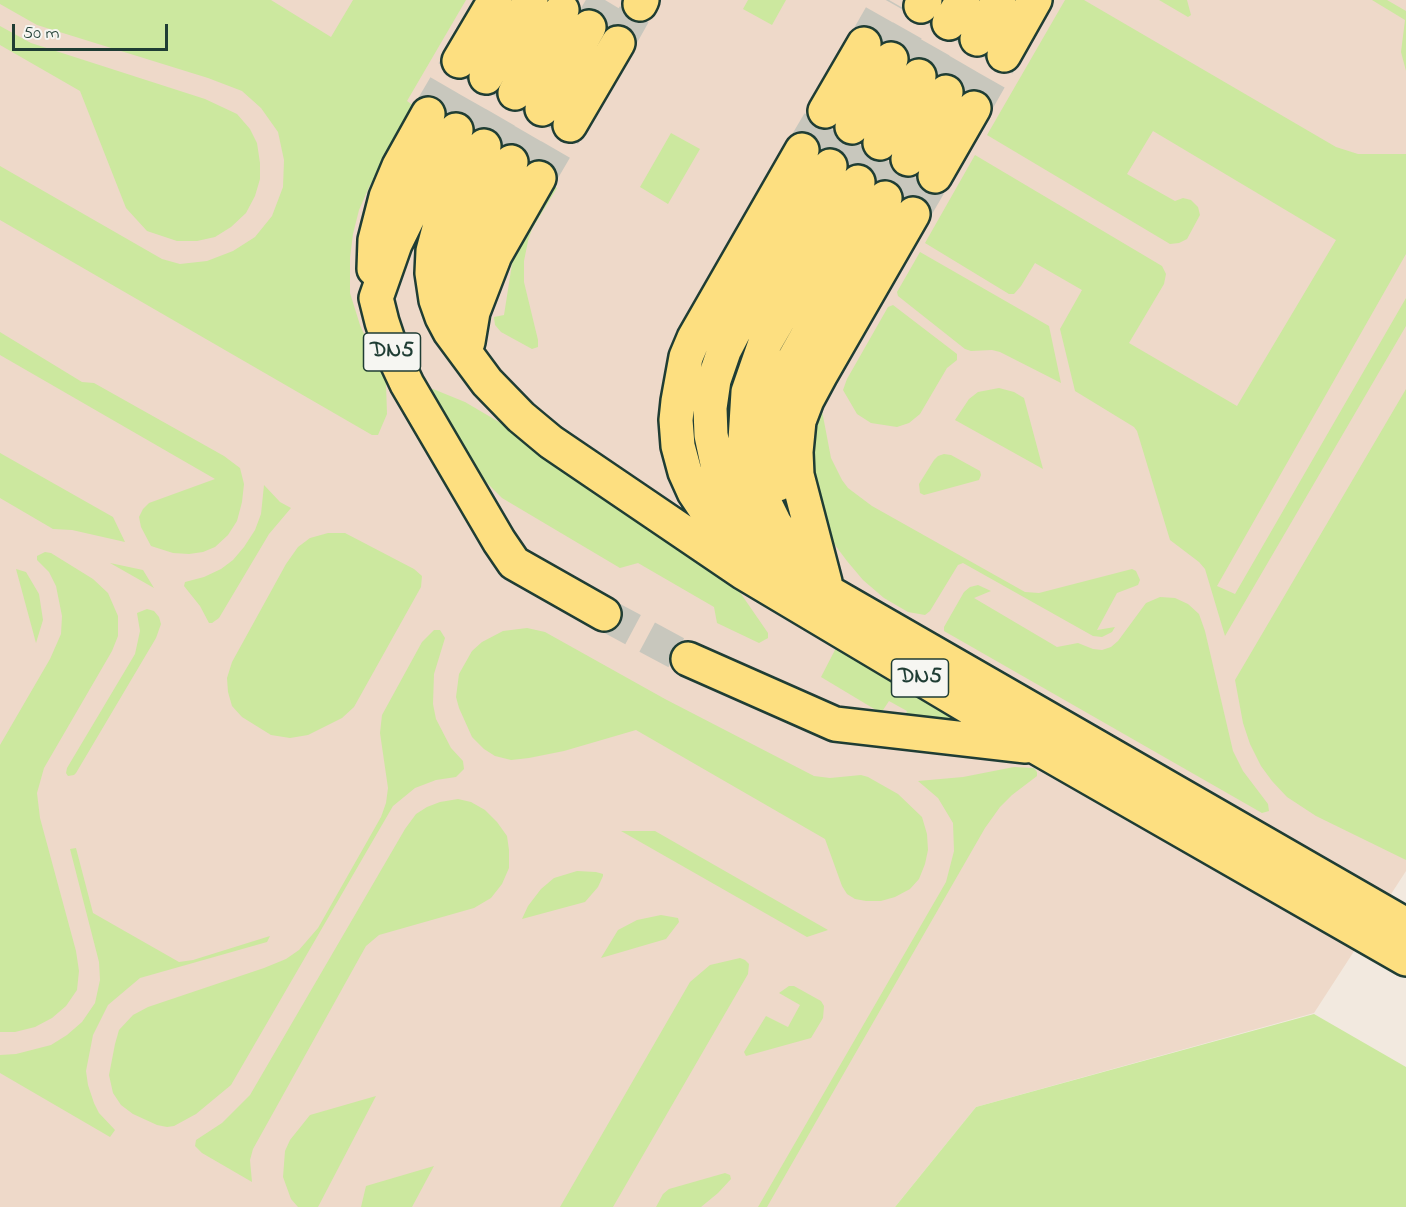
<!DOCTYPE html>
<style>
body{margin:0}
#map{position:relative;width:1406px;height:1207px;overflow:hidden;background:#f2e9df;font-family:"Indie Flower",sans-serif}
canvas{display:block}
.scale{position:absolute;left:12px;top:24px;width:156px;height:27px;box-sizing:border-box;border:3px solid #1f3d34;border-top:0;padding-left:8px;font-size:18px;line-height:21px;white-space:nowrap;color:#1f3d34;-webkit-text-stroke:4px #f6f6f2;paint-order:stroke}
</style>
<div id="map">
<canvas width="1406" height="1207"></canvas>
<div class="scale">50 m</div>
</div>
<script>
const ctx = document.querySelector('canvas').getContext('2d');
ctx.lineJoin = 'round';
function fill(path, color) { ctx.fillStyle = color; ctx.fill(path, 'evenodd'); }
const shape = rows => new Path2D(rows.map(r => 'M' + r).join(''));
function stroke(path, color, width, dash) { ctx.strokeStyle = color; ctx.lineWidth = width; ctx.lineCap = dash ? 'butt' : 'round'; ctx.setLineDash(dash || []); ctx.stroke(path); }
function label(font, color, halo, rows, align = 'center') {
  ctx.font = font + ' "Indie Flower",sans-serif'; ctx.lineWidth = 6; ctx.setLineDash([]); ctx.textBaseline = 'middle'; ctx.strokeStyle = halo; ctx.fillStyle = color; for (const [text, x, y, turn = 0] of rows) {
    ctx.save(); ctx.translate(x, y); ctx.rotate((+turn || 0) * Math.PI / 180); ctx.textAlign = isNaN(turn) ? turn : align; if (halo) ctx.strokeText(text, 0, 0); ctx.fillText(text, 0, 0); ctx.restore();
  }
}
const built = shape([
 [0,0,1406,0,1406,496,1300,681,1406,860,1406,871,1314,1013,976,1107,895,1207,0,1207]
]);
const green = shape([
 [0,0,271,0,331,37,353,0,466,0,407,101,414,106,370,185,359,210,353,234,350,258,350,293,360,325,386,383,387,414,378,435,372,435,0,220,0,166,162,259,180,264,207,261,233,251,255,237,272,216,283,187,284,160,278,132,261,108,242,91,208,78,37,25,0,4],
 [748,0,786,0,772,25,743,9],
 [1065,0,1084,0,1336,147,1358,154,1406,154,1406,254,1217,586,1235,594,1406,298,1406,326,1225,636,1205,569,1199,562,1170,540,1137,431,1134,427,1075,391,1060,329,1082,290,1035,263,1021,286,1014,294,1009,294,925,243,975,155,1162,266,1166,274,1164,284,1129,343,1237,406,1336,240,1153,131,1127,174,1175,201,1183,198,1191,200,1198,207,1200,215,1187,239,1179,243,1170,244,987,135],
 [1159,0,1187,0,1191,15,1188,17],
 [1372,0,1387,0,1406,11,1406,71,1401,52,1405,20],
 [0,26,31,43,205,99,237,114,250,129,257,143,260,163,260,179,255,196,246,213,231,227,215,237,197,241,177,241,147,231,126,208,80,91,0,45],
 [671,133,700,149,668,204,640,187],
 [552,186,557,188,532,229,528,241,524,261,524,282,538,340,538,347,532,349,501,332,495,325,494,317,504,315,512,264,499,262],
 [920,252,1049,326,1061,383,1000,352,992,350,971,351,965,349,898,296,897,292],
 [893,305,957,354,957,360,947,368,920,414,909,423,897,427,871,423,857,414,843,390,847,379,888,307],
 [0,332,82,382,94,383,224,456,240,468,244,484,242,502,237,521,228,535,215,547,203,552,189,554,173,553,151,546,141,527,139,517,143,509,149,503,215,479,0,355],
 [999,388,1014,392,1024,398,1043,469,955,420,969,399,978,392],
 [433,389,465,402,499,422,728,575,768,633,768,638,759,643,717,623,714,607,638,563,620,568,502,498,485,481,430,401,429,391],
 [1406,389,1406,860,1316,816,1287,797,1272,781,1261,766,1250,744,1243,723,1235,680],
 [819,395,831,458,842,480,848,488,872,506,1025,592,1039,593,1132,569,1136,571,1140,580,1138,585,1117,593,1097,630,1115,627,1112,632,1102,637,1093,636,963,563,958,565,930,611,925,615,908,612,884,598,863,580,847,561,832,541,821,518,808,452],
 [0,453,113,517,125,542,72,530,53,529,0,498],
 [944,454,951,455,980,471,981,475,979,480,924,495,920,493,919,484,934,460,938,456],
 [264,485,280,502,291,508,269,534,219,618,212,623,209,623,200,606,184,586,185,582,204,577,221,569,233,560,244,547,255,530,261,514],
 [328,533,345,533,414,569,422,576,421,587,354,707,342,718,308,735,290,738,271,735,242,717,232,706,228,692,227,678,232,662,286,564,298,547,310,538],
 [45,552,51,553,93,579,108,593,118,616,118,636,112,651,44,768,37,793,40,818,76,951,79,971,77,990,66,1006,52,1018,35,1027,15,1032,0,1032,0,745,50,659,61,634,62,616,56,586,49,572,37,560,37,556],
 [110,563,143,570,154,588],
 [16,569,26,572,39,594,43,620,36,643],
 [978,585,991,591,974,598,1057,647,1078,643,1093,649,1102,650,1111,647,1118,641,1146,603,1160,597,1175,598,1188,604,1199,614,1205,631,1233,751,1243,771,1268,804,1269,811,1262,813,944,631,944,627,964,592,970,587],
 [147,609,154,611,159,617,161,624,156,638,76,773,74,775,68,776,66,773,67,768,135,654,140,631,137,613],
 [527,628,545,632,665,699,814,776,830,778,861,775,868,777,898,794,922,817,927,834,928,850,925,864,919,879,910,889,895,897,881,901,866,901,855,899,847,894,842,886,825,839,636,730,564,751,529,758,511,760,495,756,484,749,472,737,459,708,456,697,459,674,472,651,482,642,503,631],
 [434,630,440,630,445,638,434,674,433,704,436,719,451,748,463,761,464,769,456,777,436,780,415,788,393,806,231,1085,196,1114,174,1126,167,1127,157,1125,133,1114,121,1105,113,1093,109,1075,115,1044,119,1030,133,1015,148,1007,264,968,286,959,299,950,318,928,381,817,386,803,388,788,380,733,382,715,422,642],
 [837,646,958,716,954,721,902,722,907,711,889,701,881,713,821,677],
 [1014,767,1034,768,1037,772,1037,776,1012,795,1000,807,985,828,767,1207,758,1207,946,882,954,851,953,823,938,798,918,781,963,777],
 [458,799,471,802,485,810,497,822,507,836,509,850,509,868,502,884,491,898,474,908,379,935,366,946,253,1149,250,1160,252,1182,202,1153,195,1146,196,1140,222,1123,250,1095,405,829,416,814,427,807,440,802],
 [621,831,655,831,828,930,807,937],
 [76,848,93,913,179,962,193,960,270,936,267,942,140,978,108,1005,93,1035,86,1071,88,1085,94,1103,99,1113,115,1130,110,1137,0,1073,0,1055,16,1054,51,1045,67,1035,82,1022,95,1003,100,980,99,962,70,849],
 [577,871,596,872,603,874,603,876,598,887,585,902,522,919,528,906,541,889,554,878],
 [661,915,678,918,679,922,666,939,601,958,618,930,637,920],
 [740,958,745,960,749,964,748,974,613,1207,560,1207,690,982,710,965],
 [789,986,794,986,821,1001,824,1006,823,1018,811,1038,746,1056,744,1052,766,1016,788,1027,800,1005,779,993],
 [1314,1014,1406,1067,1406,1207,895,1207,976,1107],
 [376,1096,318,1207,298,1207,291,1199,283,1177,285,1151,290,1140,310,1115],
 [434,1166,412,1207,361,1207,366,1186],
 [725,1173,730,1175,731,1179,718,1193,701,1207,656,1207,663,1194,669,1189]
]);
const highwayTunnel = shape([
 [589,27,605,0],
 [618,43,640,4],
 [864,44,889,0],
 [891,59,921,6],
 [919,76,949,23],
 [946,92,977,39],
 [974,108,1004,55],
 [428,114,459,61],
 [456,130,486,77],
 [484,146,515,93],
 [802,150,825,111],
 [511,162,542,109],
 [830,166,852,127],
 [539,178,570,125],
 [858,182,880,143],
 [885,198,908,159],
 [913,214,935,176],
 [604,614,688,659]
]);
const highway = shape([
 [640,4,642,0],
 [921,6,925,0],
 [949,23,963,0],
 [977,39,999,0],
 [1004,55,1035,0],
 [459,61,495,0],
 [486,77,531,0],
 [515,93,562,10],
 [542,109,589,27],
 [825,111,864,44],
 [570,125,618,43],
 [852,127,891,59],
 [456,130,426,181,395,244,376,298,382,322,392,352,407,384,499,541,514,563,604,614],
 [880,143,919,76],
 [484,146,441,221,433,251,432,273,436,300,442,317,450,332,487,382,521,417,551,442,744,573,1036,747,1406,959],
 [908,159,946,92],
 [830,166,737,326,724,351,714,380,710,408,711,435,718,468,728,493,744,520,758,538,783,561,828,592,1406,925],
 [935,176,974,108],
 [374,269,375,240,386,197,399,166,428,114],
 [457,326,455,290,459,267,471,235,511,162],
 [468,342,473,312,495,255,539,178],
 [778,484,769,441,774,405,784,377,885,198],
 [798,556,775,524,758,489,749,465,745,440,748,392,765,343,858,182],
 [758,561,723,531,706,510,694,492,685,472,678,446,676,420,678,401,686,357,694,338,802,150],
 [825,582,797,475,796,452,799,421,807,400,821,374,913,214],
 [688,659,835,724,1026,746]
]);
const shields = [
 [392,352,57],
 [920,678,57]
];
const shieldNames = [
 ["DN5",392,352],
 ["DN5",920,678]
];
fill(built, '#eed9c9');
fill(green, '#cce89f');
stroke(highwayTunnel, '#c8c7bd', 33, [33, 16]);
stroke(highway, '#1f3d34', 38);
stroke(highway, '#fddf80', 33);
for (const [x, y, w] of shields) { const box = new Path2D(); box.roundRect(x - w / 2, y - 19, w, 38, 4.5); ctx.fillStyle = '#f6f6f2'; ctx.fill(box); stroke(box, '#1f3d34', 1.5); }
label('bold 22px', '#1f3d34', null, shieldNames);
</script>
